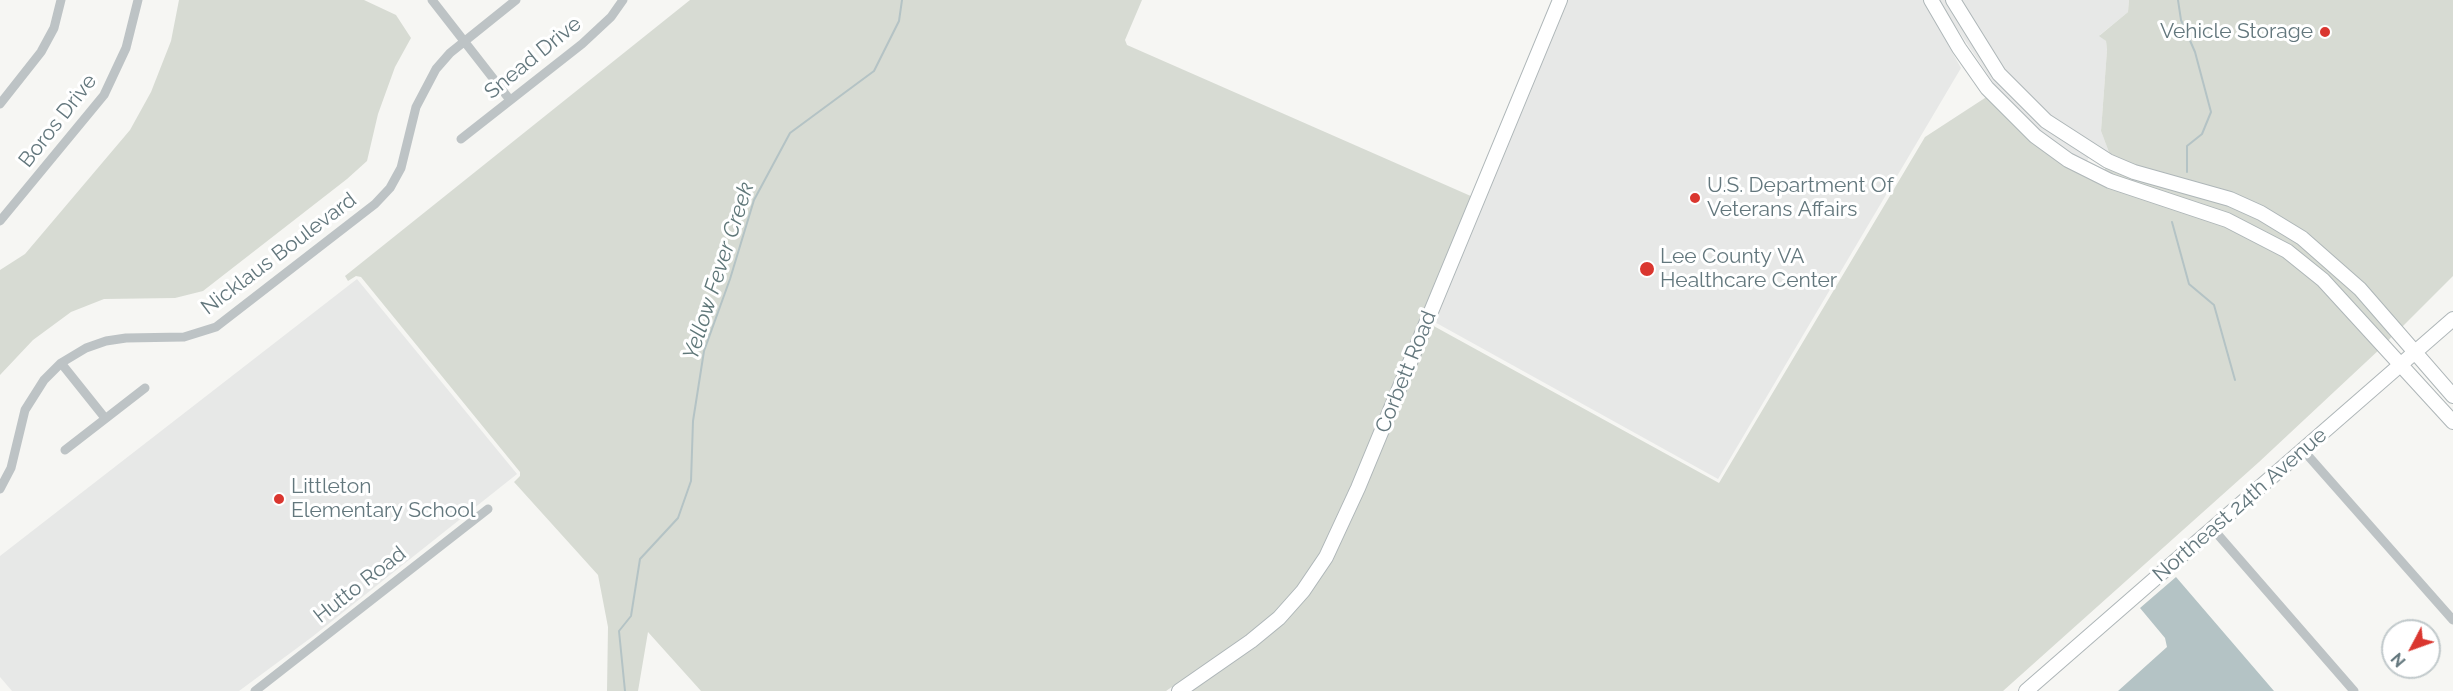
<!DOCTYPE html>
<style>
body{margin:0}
#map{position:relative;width:2453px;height:691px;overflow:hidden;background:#f6f6f3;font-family:Raleway,sans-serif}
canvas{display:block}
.north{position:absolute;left:2381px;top:619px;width:60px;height:60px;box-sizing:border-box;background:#fff;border:2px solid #c1c9cb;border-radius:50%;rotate:229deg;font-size:16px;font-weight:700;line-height:24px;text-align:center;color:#63777d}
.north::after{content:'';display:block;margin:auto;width:21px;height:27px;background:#da362f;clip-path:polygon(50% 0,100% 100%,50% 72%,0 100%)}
</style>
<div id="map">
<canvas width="2453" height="691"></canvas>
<div class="north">N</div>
</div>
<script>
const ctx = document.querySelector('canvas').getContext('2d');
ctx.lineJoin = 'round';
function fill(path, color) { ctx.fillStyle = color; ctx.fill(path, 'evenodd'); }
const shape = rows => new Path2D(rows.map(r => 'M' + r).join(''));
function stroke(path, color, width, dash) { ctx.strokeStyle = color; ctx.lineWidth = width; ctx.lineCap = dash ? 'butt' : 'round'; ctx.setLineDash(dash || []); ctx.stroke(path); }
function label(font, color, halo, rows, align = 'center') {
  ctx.font = font + ' Raleway,sans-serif'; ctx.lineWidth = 6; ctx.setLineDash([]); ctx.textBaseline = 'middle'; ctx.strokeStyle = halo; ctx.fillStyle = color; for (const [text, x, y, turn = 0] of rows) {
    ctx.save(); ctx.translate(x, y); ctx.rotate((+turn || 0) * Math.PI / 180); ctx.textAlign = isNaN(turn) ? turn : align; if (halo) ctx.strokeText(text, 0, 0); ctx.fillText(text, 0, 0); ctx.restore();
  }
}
const built = shape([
 [1565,0,1923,0,1961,68,1718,479,1431,320],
 [1938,0,1947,0,2007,91,2031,115,2089,157,2086,163,2048,139,2000,93],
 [1959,0,2129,0,2128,12,2100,35,2106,41,2107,50,2101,131,2110,155,2049,117,2003,71],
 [357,279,517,474,312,637,239,691,12,691,0,677,0,556]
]);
const green = shape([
 [179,0,364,0,396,15,411,38,395,67,378,114,367,161,347,179,203,291,175,298,104,299,71,312,33,340,0,375,0,270,25,254,130,130,151,92,171,41],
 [690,0,1142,0,1125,40,1127,45,1473,197,1337,526,1307,579,1275,613,1249,634,1166,691,701,691,648,632,638,691,607,691,608,627,598,575,514,482,520,476,520,472,361,277,356,276,348,281,345,276],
 [2129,0,2453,0,2453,276,2401,328,2305,234,2110,155,2101,131,2107,50,2106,41,2099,36,2128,12],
 [1988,96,2032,139,2250,235,2305,270,2381,348,2259,462,2003,691,1187,691,1307,594,1430,324,1719,483,1925,137],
 [2106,166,2243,210,2299,242,2356,293,2393,335,2388,341,2312,263,2103,173]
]);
const water = shape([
 [2176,577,2274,691,2118,691,2167,647,2165,638,2140,608]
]);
const stream = shape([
 [2178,0,2181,20,2195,52,2211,112,2202,134,2187,146,2187,172],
 [2172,222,2189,284,2214,305,2235,380],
 [625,691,619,631,631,616,640,559,678,518,691,481,693,421,704,351,730,279,754,200,790,133,874,71,899,21,902,0]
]);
const street = shape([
 [432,0,510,100],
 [0,104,41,52,54,28,61,0],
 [461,139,582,44,611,17,623,0],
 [0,221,104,95,126,48,138,0],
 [61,363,105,418],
 [65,450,145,388],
 [2303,450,2453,620],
 [0,489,11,468,25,410,44,380,61,363,86,348,106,341,126,338,184,337,216,327,375,204,390,188,401,168,416,107,436,69,450,53,516,0],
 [2213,529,2354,691],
 [255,691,488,509]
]);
const secondary = shape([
 [1931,0,1959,48,1987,88,2035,136,2068,160,2110,181,2227,220,2287,251,2323,280,2453,422],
 [1953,0,1999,74,2046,121,2108,161,2134,172,2230,199,2261,213,2302,238,2360,289,2453,396],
 [1179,691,1251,641,1279,618,1303,591,1326,557,1358,488,1560,0],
 [2026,691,2453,319]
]);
const markers = [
 [2325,32,6,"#da362f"],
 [1695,198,6,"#da362f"],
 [1647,269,8,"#da362f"],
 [279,499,6,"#da362f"]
];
const poiNames = [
 ["Vehicle Storage",2313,32,"right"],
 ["U.S. Department Of",1707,186],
 ["Veterans Affairs",1707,210],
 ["Lee County VA",1660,257],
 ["Healthcare Center",1660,281],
 ["Littleton",291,487],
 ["Elementary School",291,511]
];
const streetNames = [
 ["Snead Drive",533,58,-39],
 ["Boros Drive",58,121,-52],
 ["Nicklaus Boulevard",279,254,-37],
 ["Corbett Road",1406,372,-68],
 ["Northeast 24th Avenue",2240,505,-41],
 ["Hutto Road",360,585,-38]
];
const waterNames = [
 ["Yellow Fever Creek",719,271,-72]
];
fill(built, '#e7e8e7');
fill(green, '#d7dbd3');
fill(water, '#b4c3c5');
stroke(stream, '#b4c3c5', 2);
stroke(secondary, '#aeb6b8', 16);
stroke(street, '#bdc3c5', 9);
stroke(secondary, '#fff', 14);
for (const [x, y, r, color] of markers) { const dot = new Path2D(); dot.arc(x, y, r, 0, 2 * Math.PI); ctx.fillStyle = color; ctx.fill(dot); stroke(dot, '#fff', 2); }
label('21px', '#63777d', '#fff', poiNames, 'left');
label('21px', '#63777d', '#fff', streetNames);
label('italic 22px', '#5e7678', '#fff', waterNames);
</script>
